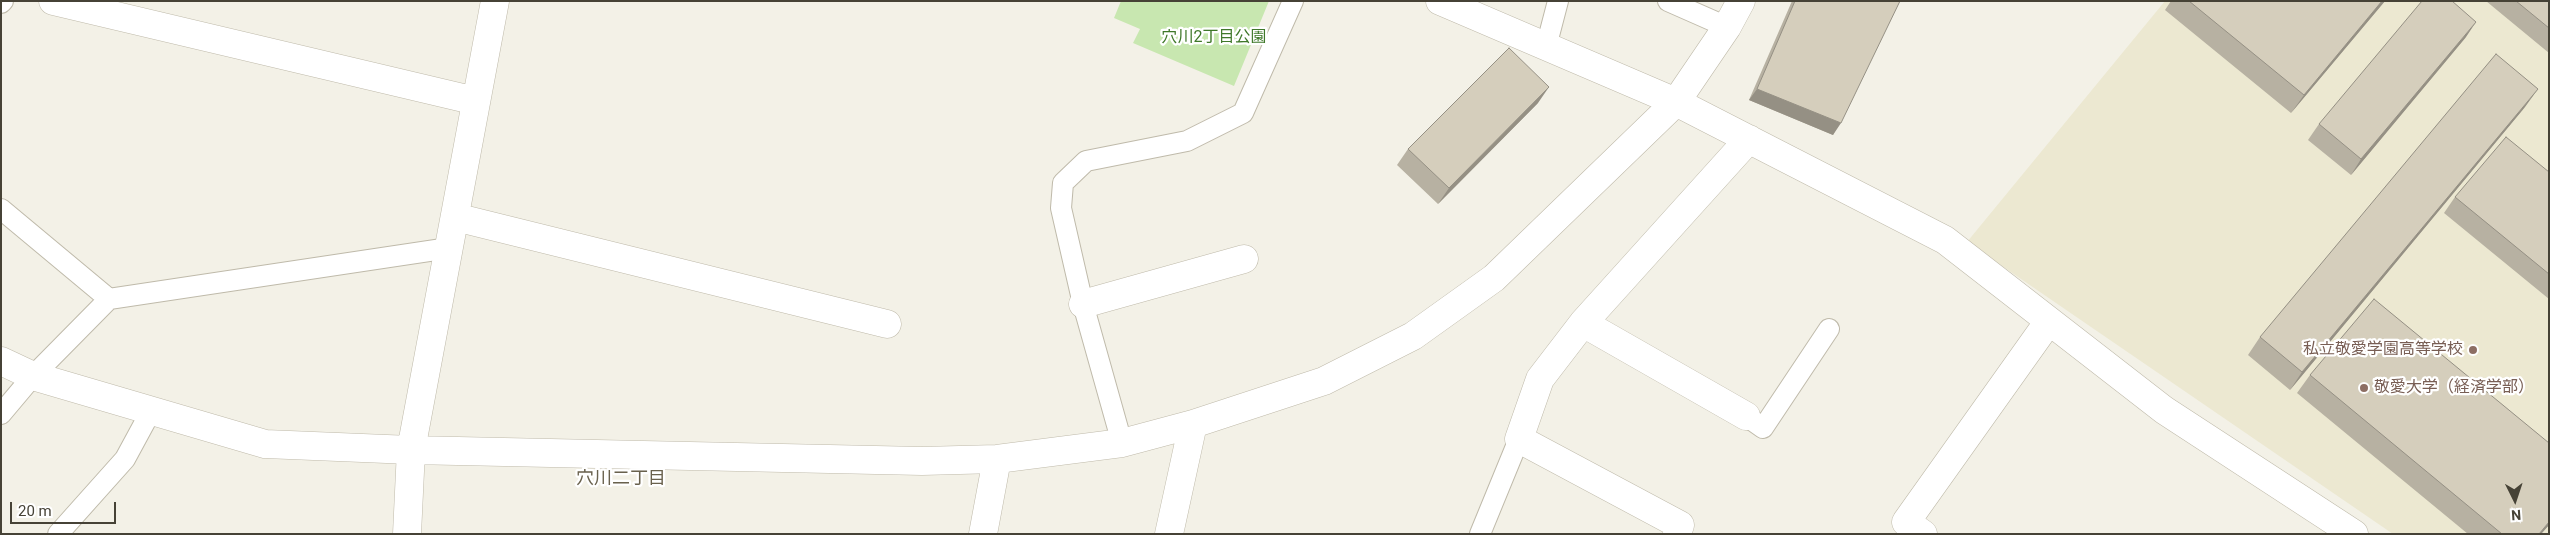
<!DOCTYPE html>
<meta charset="utf-8">
<style>
body{margin:0}
#map{position:relative;width:2550px;height:535px;overflow:hidden;background:#f3f1e7;font-family:Roboto,sans-serif}
canvas{display:block}
.frame{position:absolute;inset:0;border:2px solid #464236;pointer-events:none}
.north{position:absolute;left:2490px;top:475px;width:50px;height:50px;-webkit-text-stroke:4px #fff;paint-order:stroke;rotate:176deg;font-size:14px;font-weight:700;line-height:20px;text-align:center;color:#464236}
.north::after{content:'';display:block;margin:auto;width:18px;height:22px;background:#464236;clip-path:polygon(50% 0,100% 100%,50% 72%,0 100%)}
.scale{position:absolute;left:10px;top:502px;width:106px;height:22px;box-sizing:border-box;border:2px solid #464236;border-top:0;padding-left:6px;font-size:15px;line-height:18px;white-space:nowrap;color:#464236;-webkit-text-stroke:4px #fff;paint-order:stroke}
</style>
<div id="map">
<canvas width="2550" height="535"></canvas>
<div class="frame"></div>
<div class="north">N</div>
<div class="scale">20 m</div>
</div>
<script>
const ctx = document.querySelector('canvas').getContext('2d');
ctx.lineJoin = 'round';
function fill(path, color) { ctx.fillStyle = color; ctx.fill(path, 'evenodd'); }
const shape = rows => new Path2D(rows.map(r => 'M' + r).join(''));
function stroke(path, color, width, dash) { ctx.strokeStyle = color; ctx.lineWidth = width; ctx.lineCap = dash ? 'butt' : 'round'; ctx.setLineDash(dash || []); ctx.stroke(path); }
function label(font, color, halo, rows, align = 'center') {
  ctx.font = font + ' Roboto,"Noto Sans JP",sans-serif'; ctx.lineWidth = 4.5; ctx.setLineDash([]); ctx.textBaseline = 'middle'; ctx.strokeStyle = halo; ctx.fillStyle = color; for (const [text, x, y, turn = 0] of rows) {
    ctx.save(); ctx.translate(x, y); ctx.rotate((+turn || 0) * Math.PI / 180); ctx.textAlign = isNaN(turn) ? turn : align; if (halo) ctx.strokeText(text, 0, 0); ctx.fillText(text, 0, 0); ctx.restore();
  }
}
const education = shape([
 [2165,1,2549,1,2549,534,2393,534,1967,242]
]);
const green = shape([
 [1121,1,1269,1,1234,86,1133,43,1140,29,1114,18]
]);
const service = shape([
 [1668,1,1727,27],
 [1,3,3,1],
 [1546,47,1558,1],
 [1,209,109,299,449,248],
 [1,414,33,376,109,299],
 [1746,416,1763,428,1829,329],
 [1122,443,1083,304,1061,208,1063,183,1086,161,1187,141,1243,113,1293,1],
 [58,534,125,459,151,411],
 [1480,534,1519,439]
]);
const minor = shape([
 [53,1,476,101],
 [1440,1,1676,102,1945,240,2164,410,2354,534],
 [455,217,887,324],
 [1083,304,1244,259],
 [1583,323,1746,416],
 [1,361,33,376,265,444,411,450,922,461,997,459,1122,443,1193,424,1324,381,1413,336,1494,278,1676,102,1727,27,1741,1],
 [407,534,411,450,495,1],
 [983,534,997,459],
 [1169,534,1193,424],
 [1677,534,1680,525,1519,439,1540,379,1583,323,1749,139],
 [1923,534,1906,522,2049,321]
]);
const wall = shape([
 [1792,1,1900,1,1833,135,1749,100],
 [2171,1,2385,1,2291,113,2165,10],
 [2486,1,2549,1,2549,53],
 [2466,37,2351,175,2308,140,2319,124],
 [1538,103,1438,204,1397,165,1408,149],
 [2525,107,2290,390,2248,355,2260,337],
 [2549,172,2549,299,2444,213,2455,197],
 [2310,375,2549,443,2549,525,2541,534,2468,534,2297,393]
]);
const shadedWall = shape([
 [2382,1,2385,1,2291,113,2304,95],
 [2476,22,2466,37,2351,175,2361,159],
 [1549,87,1538,103,1438,204,1449,188],
 [1757,89,1841,123,1833,135,1749,100],
 [2538,89,2525,107,2290,390,2302,372],
 [2549,522,2549,525,2541,534,2539,534]
]);
const building = shape([
 [1795,1,1900,1,1841,123,1757,89,1795,1],
 [2189,1,2382,1,2304,95,2189,1],
 [2422,1,2452,1,2476,22,2361,159,2319,124,2422,1],
 [2516,1,2549,1,2549,28,2516,1],
 [1509,48,1549,87,1449,188,1408,149,1509,48],
 [2496,54,2538,89,2302,372,2260,337,2496,54],
 [2506,137,2549,172,2549,274,2455,197,2506,137],
 [2374,299,2549,443,2549,522,2539,534,2502,534,2310,375,2374,299]
]);
const markers = [
 [2473,350,5,"#8d6e63"],
 [2364,388,5,"#8d6e63"]
];
const parkNames = [
 ["穴川2丁目公園",1214,38]
];
const educationNames = [
 ["私立敬愛学園高等学校",2463,350],
 ["敬愛大学（経済学部）",2374,388,"left"]
];
const neighbourhoodNames = [
 ["穴川二丁目",621,479]
];
fill(education, '#ece8d1');
fill(green, '#c8e7b0');
stroke(service, '#bfbaaa', 22);
stroke(minor, '#bfbaaa', 29);
stroke(service, '#fff', 20);
stroke(minor, '#fff', 28);
fill(wall, '#b7b1a2');
fill(shadedWall, '#959084');
fill(building, '#d5cebc');
stroke(building, '#959084', 1);
for (const [x, y, r, color] of markers) { const dot = new Path2D(); dot.arc(x, y, r, 0, 2 * Math.PI); ctx.fillStyle = color; ctx.fill(dot); stroke(dot, '#fff', 2); }
label('16px', '#3f7829', '#fff', parkNames);
label('16px', '#785e54', '#fff', educationNames, 'right');
label('18px', '#69614d', '#fff', neighbourhoodNames);
</script>
